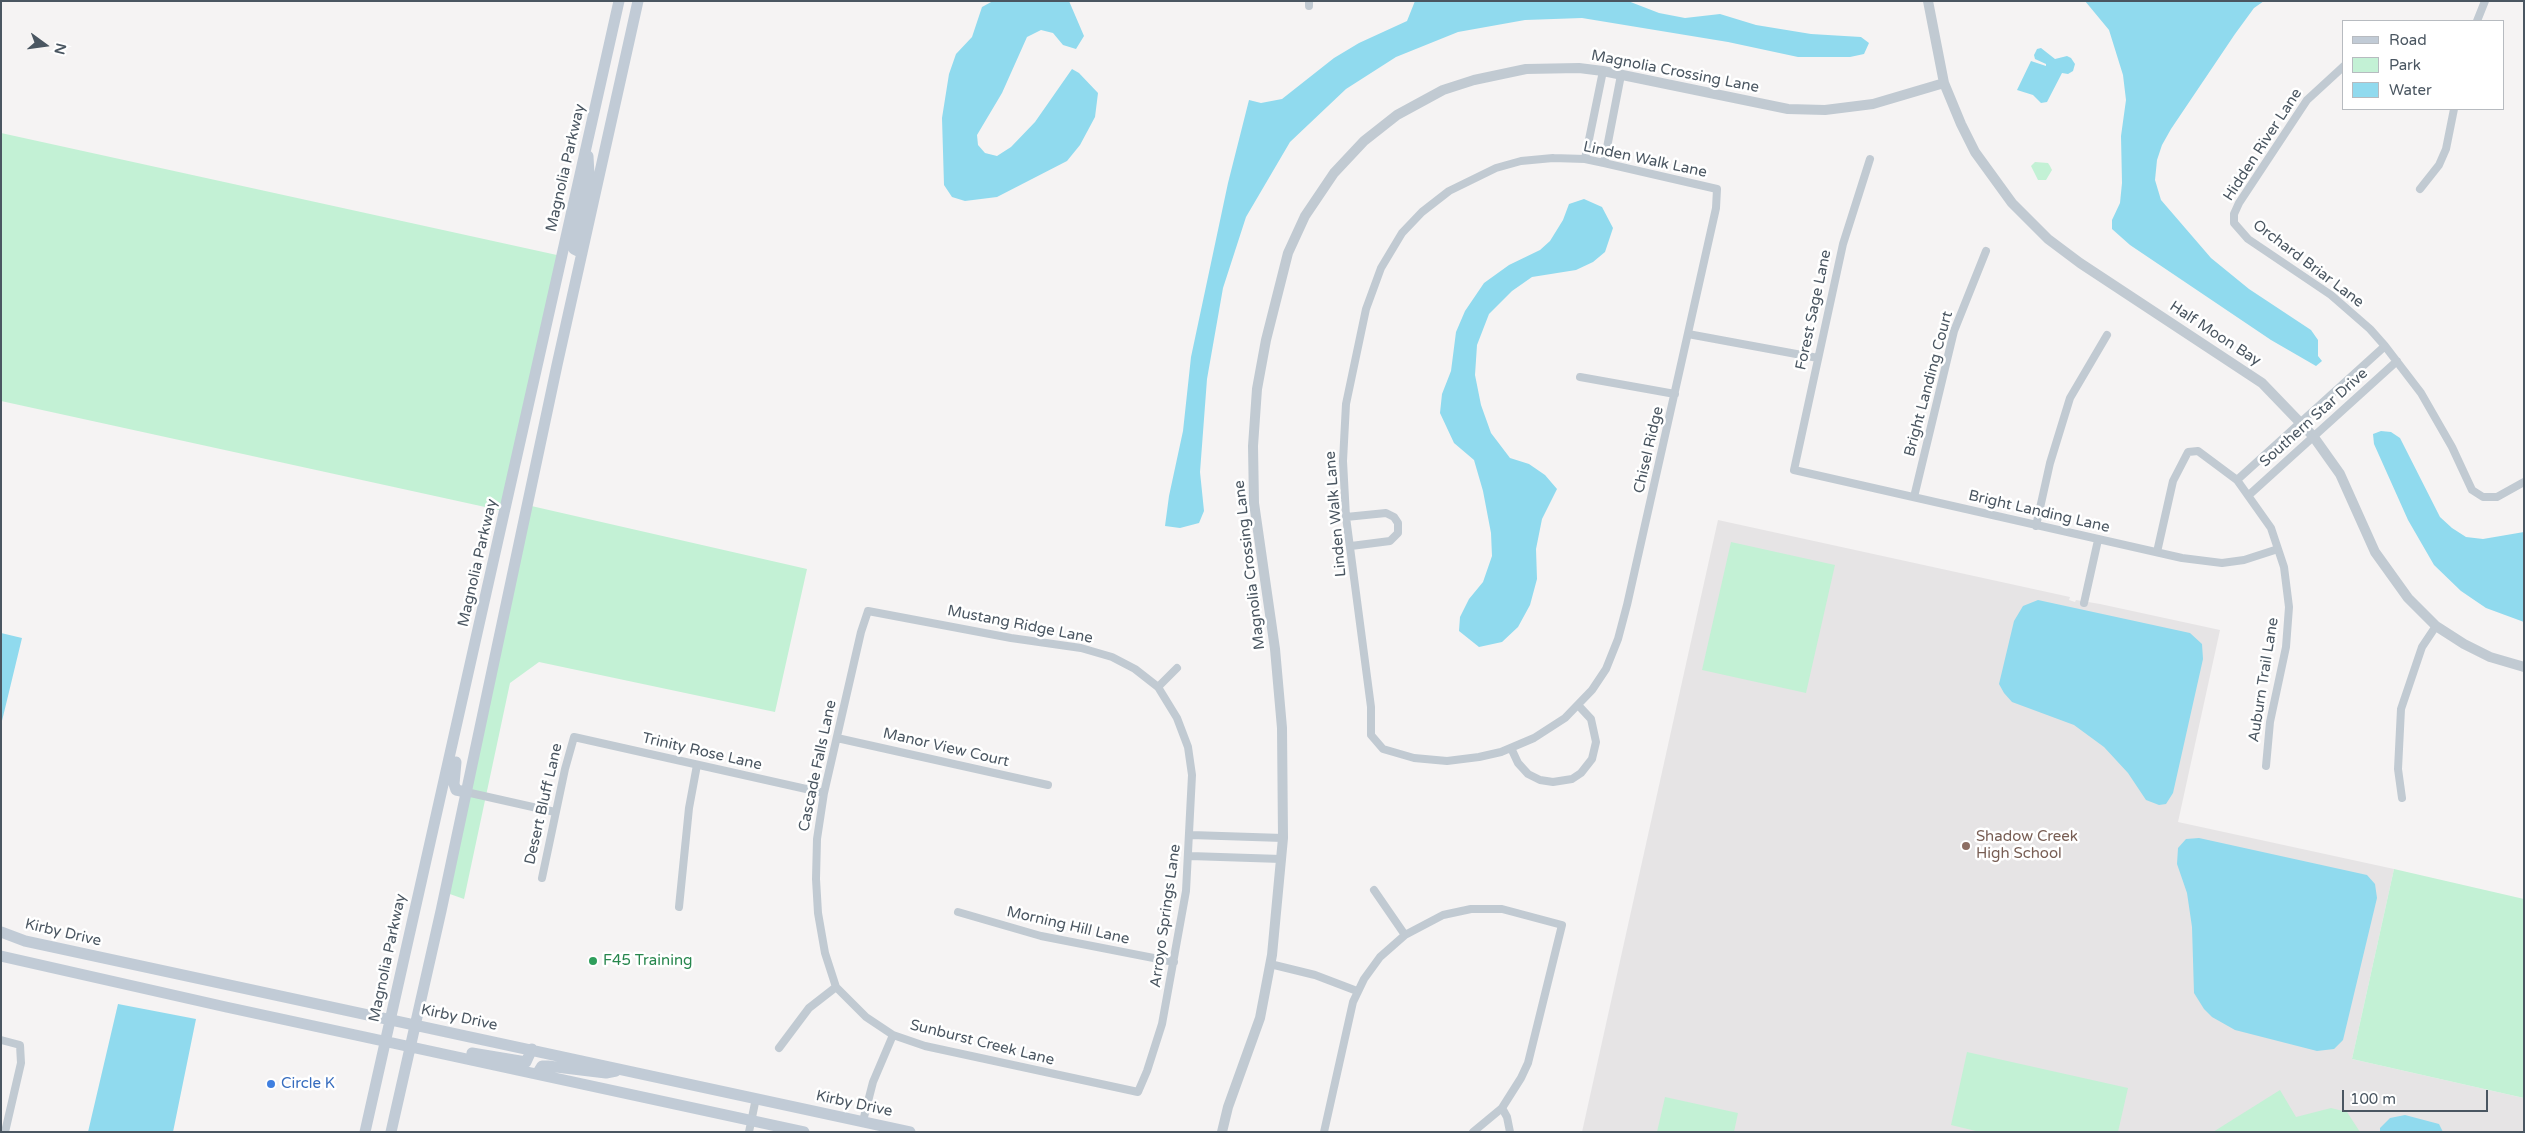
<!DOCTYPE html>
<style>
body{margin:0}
#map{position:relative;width:2525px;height:1133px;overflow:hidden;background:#f5f3f3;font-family:"Varela Round",sans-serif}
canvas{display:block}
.frame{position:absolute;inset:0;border:2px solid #4a5661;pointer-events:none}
.legend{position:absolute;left:2342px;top:20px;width:162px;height:90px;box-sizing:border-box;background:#fff;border:1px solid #b7bbc0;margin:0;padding:6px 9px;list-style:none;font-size:15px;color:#4a5661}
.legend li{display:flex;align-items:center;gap:10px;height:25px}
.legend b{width:25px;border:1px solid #b7bbc0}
.north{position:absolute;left:20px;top:20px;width:50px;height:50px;-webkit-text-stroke:4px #fff;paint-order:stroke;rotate:104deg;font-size:14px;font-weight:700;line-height:20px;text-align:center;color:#4a5661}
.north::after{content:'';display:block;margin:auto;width:18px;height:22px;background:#4a5661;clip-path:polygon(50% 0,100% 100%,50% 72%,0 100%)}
.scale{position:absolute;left:2342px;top:1090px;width:146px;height:22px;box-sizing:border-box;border:2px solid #4a5661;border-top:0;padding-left:6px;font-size:15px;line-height:18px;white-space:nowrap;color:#4a5661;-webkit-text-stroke:4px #fff;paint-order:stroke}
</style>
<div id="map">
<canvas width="2525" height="1133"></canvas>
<div class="frame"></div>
<ul class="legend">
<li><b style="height:6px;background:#c1cbd6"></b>Road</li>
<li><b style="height:14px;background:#c3f1d5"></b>Park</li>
<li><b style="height:14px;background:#90daee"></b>Water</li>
</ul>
<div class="north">N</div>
<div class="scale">100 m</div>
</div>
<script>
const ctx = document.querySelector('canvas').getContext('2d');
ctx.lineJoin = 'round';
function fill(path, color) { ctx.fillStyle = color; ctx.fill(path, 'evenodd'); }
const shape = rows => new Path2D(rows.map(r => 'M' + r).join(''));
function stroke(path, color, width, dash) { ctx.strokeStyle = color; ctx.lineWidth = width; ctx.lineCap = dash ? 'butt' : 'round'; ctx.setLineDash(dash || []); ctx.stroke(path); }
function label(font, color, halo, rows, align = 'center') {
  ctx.font = font + ' "Varela Round",sans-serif'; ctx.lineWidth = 5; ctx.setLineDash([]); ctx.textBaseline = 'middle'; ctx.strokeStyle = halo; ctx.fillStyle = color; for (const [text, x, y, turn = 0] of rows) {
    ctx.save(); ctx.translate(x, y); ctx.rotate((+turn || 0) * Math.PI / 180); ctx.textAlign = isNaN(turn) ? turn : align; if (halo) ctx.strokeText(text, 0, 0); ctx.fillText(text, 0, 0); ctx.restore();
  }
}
const education = shape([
 [1718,520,2070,597,2069,600,2075,602,2076,600,2100,604,2220,630,2178,822,2394,869,2352,1059,2524,1098,2524,1132,1582,1132]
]);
const green = shape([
 [1,133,566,257,508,512,1,401],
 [2035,162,2048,163,2050,166,2052,170,2046,180,2038,180,2031,166],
 [527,505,807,569,775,712,539,662,510,683,464,899,447,893],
 [1731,542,1835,565,1806,693,1702,670],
 [2394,869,2524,899,2524,1098,2352,1059],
 [1967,1052,2128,1088,2118,1132,1980,1132,1951,1125],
 [2280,1090,2296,1117,2331,1108,2347,1112,2360,1132,2213,1132],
 [1665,1097,1738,1113,1734,1132,1657,1132]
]);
const water = shape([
 [993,1,1069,1,1084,36,1076,49,1063,45,1053,33,1041,30,1027,37,1002,93,977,135,978,145,985,153,997,156,1011,147,1035,122,1072,69,1079,73,1098,93,1095,117,1080,145,1067,161,997,197,965,201,952,197,944,185,942,118,949,74,956,54,972,37,982,7],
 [1415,1,1628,1,1659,13,1685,18,1720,14,1756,25,1811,34,1861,37,1869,43,1864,54,1850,57,1798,57,1728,42,1582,18,1525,20,1458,32,1396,57,1346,89,1290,142,1246,217,1223,288,1207,379,1200,472,1204,511,1199,523,1180,528,1165,526,1169,496,1183,431,1191,357,1228,183,1249,100,1261,103,1282,99,1334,58,1359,43,1407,21],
 [2085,1,2264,1,2254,8,2235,34,2171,129,2162,145,2157,160,2155,180,2161,200,2211,258,2249,289,2311,330,2318,340,2318,356,2322,361,2316,366,2271,340,2130,245,2112,229,2112,220,2120,203,2122,183,2121,136,2126,100,2123,75,2109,30],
 [2041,48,2055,59,2067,56,2071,58,2075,64,2073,71,2068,74,2062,73,2047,102,2041,103,2033,95,2017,90,2031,61,2046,66,2046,64,2035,59,2034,55,2037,49],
 [1584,199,1602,207,1613,228,1605,252,1593,262,1576,270,1532,277,1512,291,1489,314,1477,345,1475,375,1481,405,1491,433,1510,458,1529,464,1545,475,1557,489,1542,519,1536,549,1537,579,1530,605,1518,627,1502,642,1479,647,1459,631,1460,617,1469,599,1483,582,1492,556,1491,533,1483,491,1474,460,1454,443,1440,413,1442,394,1451,371,1456,332,1465,311,1484,283,1509,265,1540,250,1550,241,1563,220,1569,204],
 [2381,431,2391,432,2400,438,2440,517,2452,528,2466,537,2483,539,2524,532,2524,622,2486,608,2461,591,2434,565,2408,520,2374,444,2373,434],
 [2038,600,2190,633,2202,644,2203,659,2173,793,2166,804,2159,805,2146,800,2128,773,2104,747,2074,725,2012,702,2004,693,1999,684,2014,621,2023,606],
 [1,633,22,638,1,725],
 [2199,838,2367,875,2375,884,2377,898,2343,1040,2334,1049,2317,1051,2235,1030,2212,1017,2204,1009,2194,993,2192,927,2187,893,2177,864,2178,848,2186,839],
 [118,1004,196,1019,173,1132,88,1132],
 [2405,1115,2439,1124,2443,1132,2380,1132,2380,1128,2390,1118]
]);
const minor = shape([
 [1309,6,1309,1],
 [2477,21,2485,1],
 [2344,66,2307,100,2239,203,2234,214,2234,223,2248,239,2331,295,2370,329,2385,346,2421,393,2452,447,2472,490,2483,497,2497,497,2524,482],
 [1553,158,1585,159,1604,163,1717,189,1716,208,1627,605,1618,639,1606,669,1592,690,1565,718,1534,738,1501,752,1479,757,1447,761,1414,758,1383,749,1371,735,1371,707,1346,517,1343,461,1346,404,1366,309,1381,268,1402,233,1422,212,1449,191,1496,168,1521,161,1553,158],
 [1585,159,1603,71],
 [1870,159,1843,244,1794,470,2182,558,2222,563,2244,560,2278,549],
 [1604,163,1621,75],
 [2420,189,2439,165,2446,149,2454,109],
 [1688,334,1818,358],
 [1580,377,1675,394],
 [2237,480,2385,346],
 [2249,495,2397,361],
 [1914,497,1954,331,1986,251],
 [1346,517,1386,513,1394,517,1398,523,1398,533,1390,541,1351,546],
 [2036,526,2050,463,2070,398,2107,335],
 [2157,552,2173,481,2188,452,2198,451,2237,480,2271,528,2284,567,2289,607,2286,647,2270,722,2266,766],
 [2084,603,2098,540],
 [868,611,1011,638,1081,648,1112,657,1135,669,1158,687,1177,718,1188,747,1192,775,1186,891,1162,1024,1147,1071,1138,1092,925,1046,893,1035,866,1017,836,987,825,953,818,913,816,879,817,839,824,793,861,632,868,611],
 [1158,687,1177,668],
 [837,738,1048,785],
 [1511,748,1518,763,1528,774,1540,780,1553,782,1572,779,1581,773,1592,759,1596,742,1591,719,1578,705],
 [466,792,555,812],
 [2402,798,2398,769,2401,709,2422,647,2436,626],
 [1191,835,1283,838],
 [1190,856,1281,859],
 [542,878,565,769,574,737,824,793],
 [1374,890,1405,935],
 [679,907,689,808,697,765],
 [958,912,1041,936,1174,962],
 [1270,964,1315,975,1357,991],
 [1,1040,20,1045,21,1063,5,1132],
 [779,1048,809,1008,836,987],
 [1502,1108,1507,1117,1510,1132],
 [863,1121,873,1082,893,1035],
 [749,1132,756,1098],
 [1324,1132,1353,1002,1364,979,1380,957,1405,935,1443,915,1471,909,1502,909,1562,925,1528,1063,1521,1078,1502,1108,1473,1132]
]);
const tertiary = shape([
 [1928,1,1944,83,1961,124,1975,152,2012,203,2048,239,2080,263,2262,383,2313,436,2340,474,2375,552,2408,598,2436,626,2464,644,2490,657,2524,667],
 [1222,1132,1228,1107,1260,1018,1272,955,1283,838,1282,728,1275,649,1254,503,1253,446,1257,389,1266,340,1288,253,1305,216,1334,173,1364,141,1397,115,1443,90,1474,80,1526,69,1579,68,1603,71,1788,109,1825,110,1873,104,1944,83]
]);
const secondary = shape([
 [582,253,574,249,574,244,589,175,588,156],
 [456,762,454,784,456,790,466,792],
 [1,932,25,941,910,1132],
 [1,956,226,1007,804,1132],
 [472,1053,526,1062,532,1049],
 [537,1074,542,1066,548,1066,606,1073,616,1071],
 [365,1132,619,1],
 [391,1132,441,911,557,365,638,1]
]);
const markers = [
 [1966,846,5,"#8d6e63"],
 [593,961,5,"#2e9e5b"],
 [271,1084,5,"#3f7fe0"]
];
const streetNames = [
 ["Magnolia Crossing Lane",1675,72,11],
 ["Hidden River Lane",2263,145,-57],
 ["Linden Walk Lane",1645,160,12],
 ["Magnolia Parkway",566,168,-77],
 ["Orchard Briar Lane",2308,264,37],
 ["Forest Sage Lane",1814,310,-78],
 ["Half Moon Bay",2215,334,33],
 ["Bright Landing Court",1929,384,-75],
 ["Southern Star Drive",2314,418,-42],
 ["Chisel Ridge",1649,450,-77],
 ["Bright Landing Lane",2039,512,13],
 ["Linden Walk Lane",1336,514,-95],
 ["Magnolia Parkway",478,563,-77],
 ["Magnolia Crossing Lane",1250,565,-97],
 ["Mustang Ridge Lane",1020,625,11],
 ["Auburn Trail Lane",2264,680,-81],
 ["Manor View Court",946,748,13],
 ["Trinity Rose Lane",702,752,13],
 ["Cascade Falls Lane",818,766,-78],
 ["Desert Bluff Lane",544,804,-77],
 ["Arroyo Springs Lane",1166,916,-82],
 ["Morning Hill Lane",1068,926,13],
 ["Kirby Drive",63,933,13],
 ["Magnolia Parkway",388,958,-78],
 ["Kirby Drive",459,1018,12],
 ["Sunburst Creek Lane",982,1043,14],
 ["Kirby Drive",854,1104,12]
];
const educationNames = [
 ["Shadow Creek",1976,837],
 ["High School",1976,854]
];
const leisureNames = [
 ["F45 Training",603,961]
];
const shopNames = [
 ["Circle K",281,1084]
];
fill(education, '#e6e4e5');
fill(green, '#c3f1d5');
fill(water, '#90daee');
stroke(minor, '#c1cad2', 8);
stroke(tertiary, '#c1cad2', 10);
stroke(secondary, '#c1cbd6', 11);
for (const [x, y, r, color] of markers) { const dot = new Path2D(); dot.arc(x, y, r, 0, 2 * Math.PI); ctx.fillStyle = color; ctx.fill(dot); stroke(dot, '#fff', 2); }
label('15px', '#4a5661', '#fff', streetNames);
label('15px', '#785e54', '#fff', educationNames, 'left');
label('15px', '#27864d', '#fff', leisureNames, 'left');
label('15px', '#366cbe', '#fff', shopNames, 'left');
</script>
